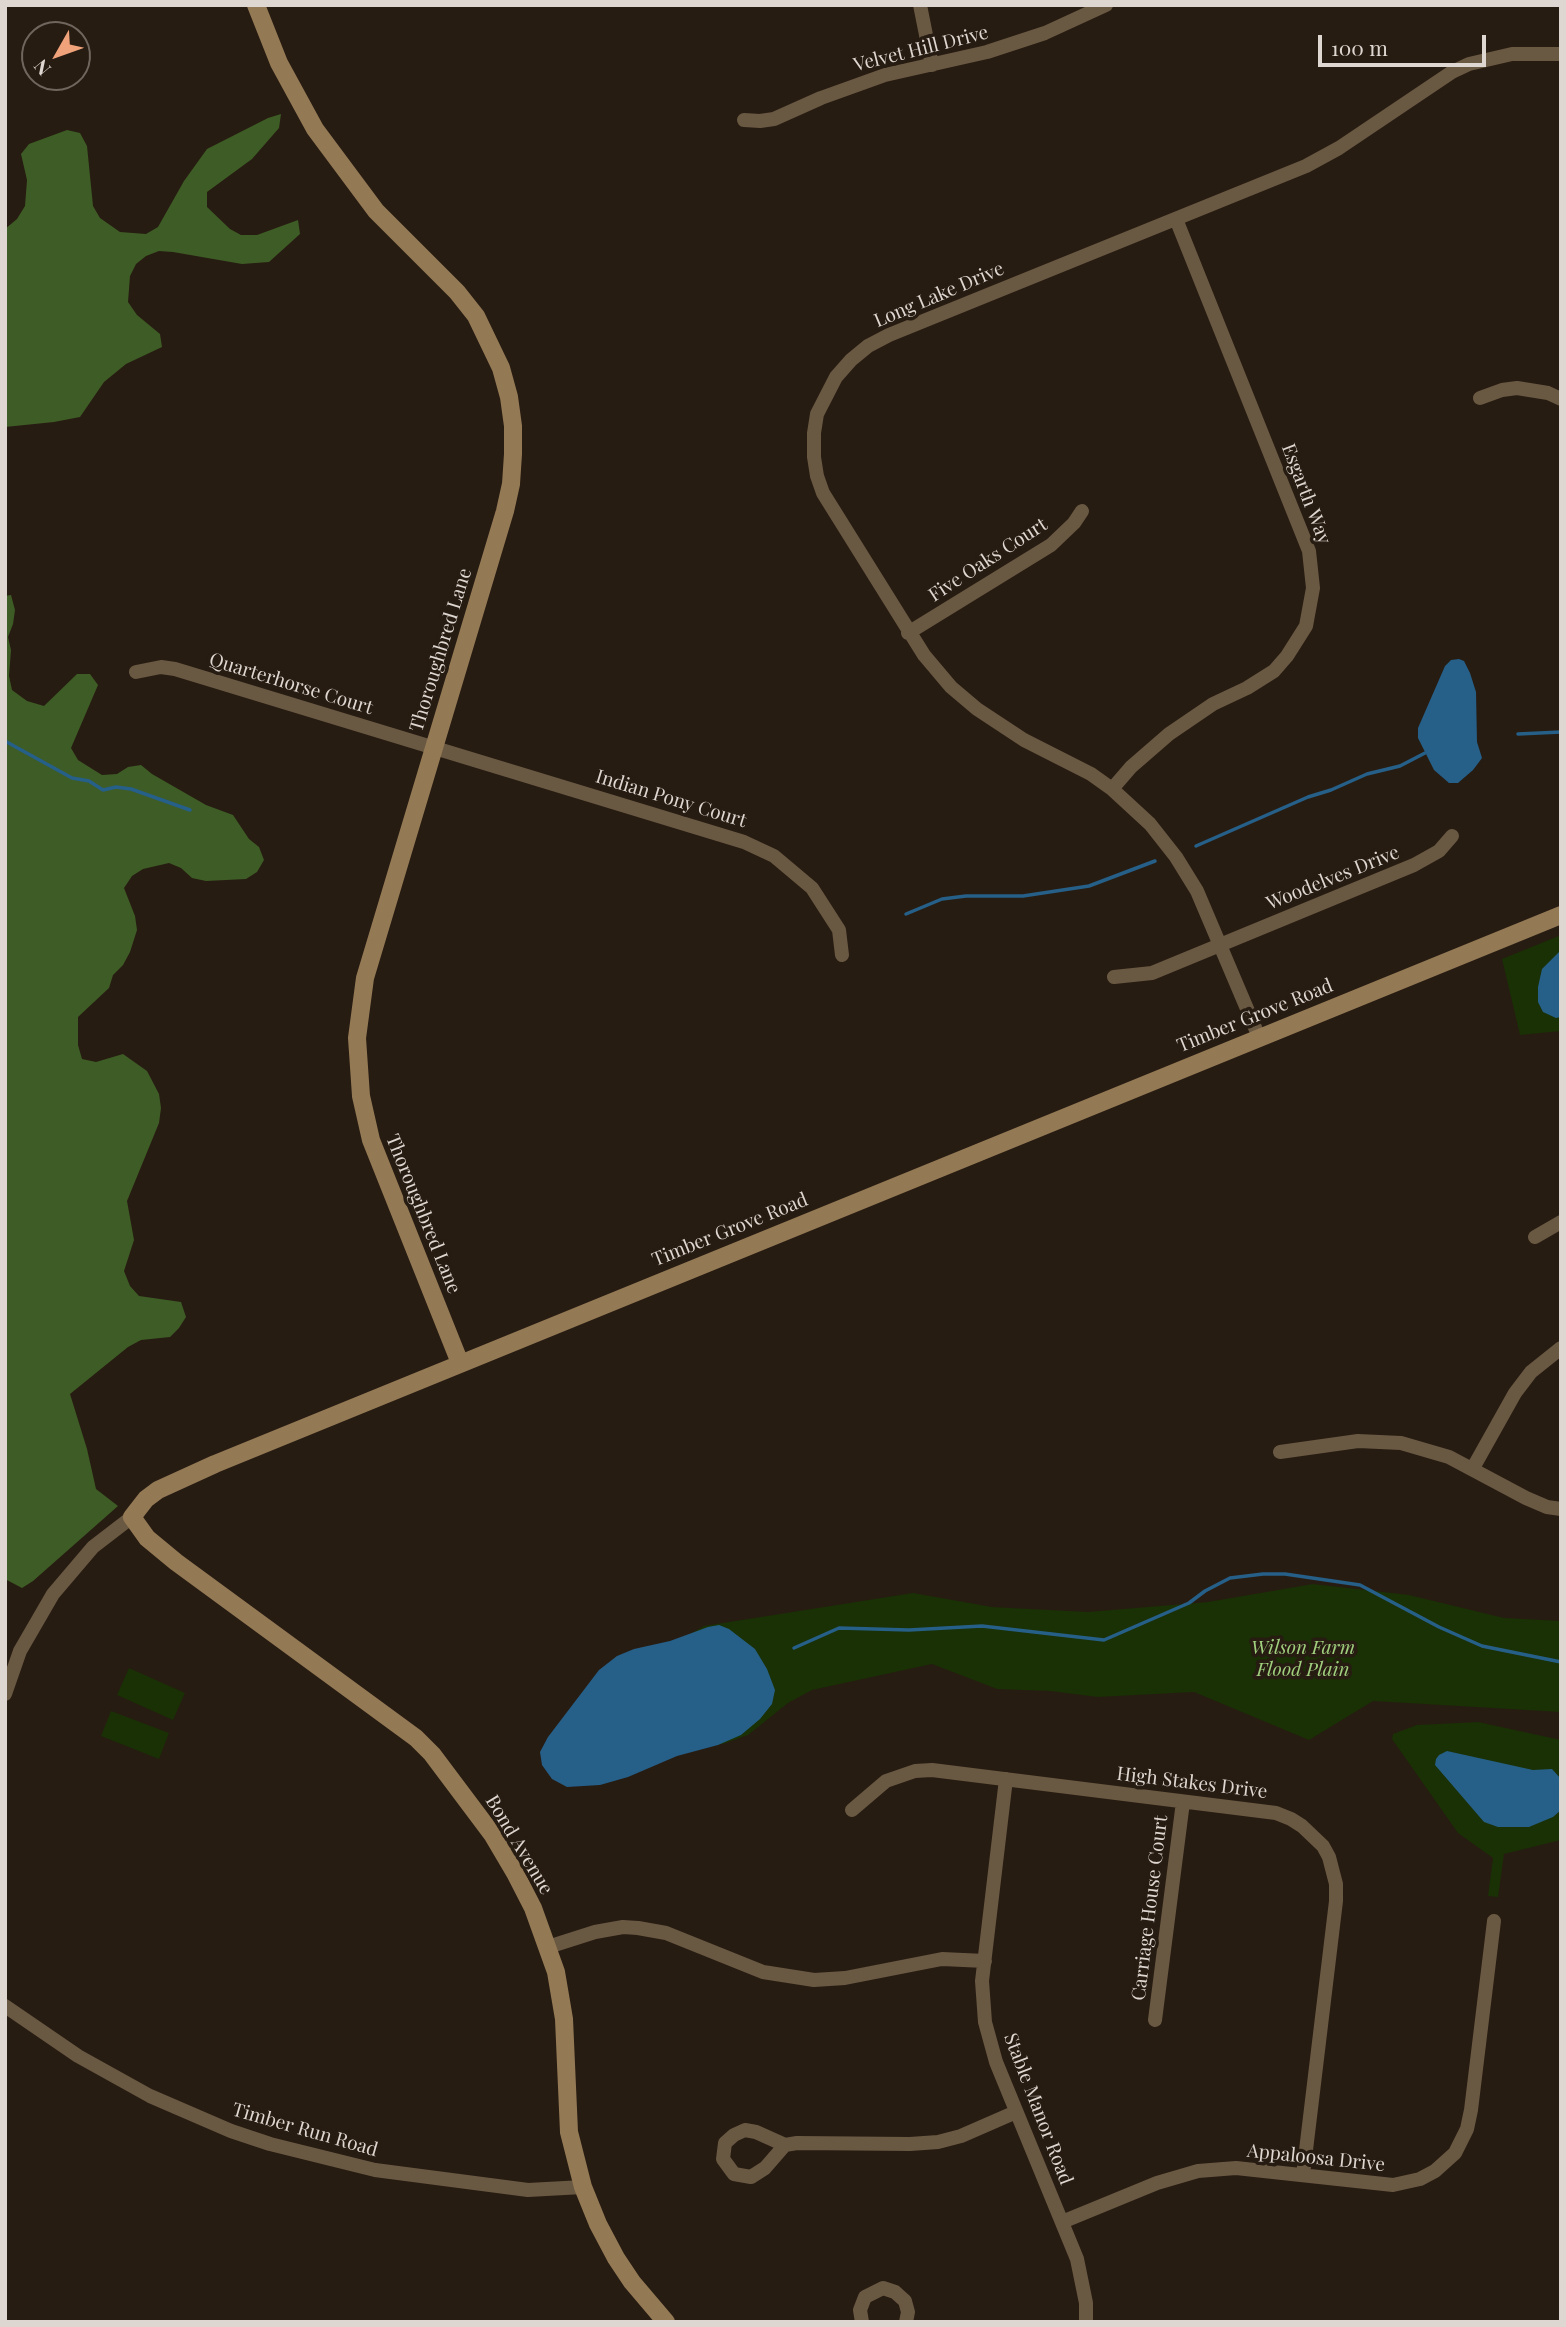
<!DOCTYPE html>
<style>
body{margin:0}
#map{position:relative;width:1566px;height:2327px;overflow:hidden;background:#271c12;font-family:"Playfair Display",serif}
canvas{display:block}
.frame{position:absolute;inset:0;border:7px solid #ded6d0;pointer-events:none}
.north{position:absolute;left:21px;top:21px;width:70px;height:70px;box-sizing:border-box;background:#271c12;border:2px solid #70665e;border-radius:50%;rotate:230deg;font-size:19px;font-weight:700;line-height:28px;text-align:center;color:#ded6d0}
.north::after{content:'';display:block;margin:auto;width:24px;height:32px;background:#f0a27a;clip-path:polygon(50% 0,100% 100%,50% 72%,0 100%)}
.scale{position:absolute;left:1318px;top:35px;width:168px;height:32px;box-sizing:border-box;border:4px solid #ded6d0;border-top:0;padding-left:9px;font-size:21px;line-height:24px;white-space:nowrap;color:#ded6d0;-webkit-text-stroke:5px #271c12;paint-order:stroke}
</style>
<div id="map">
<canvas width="1566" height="2327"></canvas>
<div class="frame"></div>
<div class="north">N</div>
<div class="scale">100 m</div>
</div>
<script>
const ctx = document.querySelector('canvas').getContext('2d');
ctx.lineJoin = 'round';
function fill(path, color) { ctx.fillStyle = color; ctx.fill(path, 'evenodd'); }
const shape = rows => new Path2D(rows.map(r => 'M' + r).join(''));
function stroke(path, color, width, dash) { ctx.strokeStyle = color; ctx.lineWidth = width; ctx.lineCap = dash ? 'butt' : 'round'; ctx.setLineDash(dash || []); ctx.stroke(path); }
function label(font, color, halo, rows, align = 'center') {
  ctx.font = font + ' "Playfair Display",serif'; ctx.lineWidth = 7; ctx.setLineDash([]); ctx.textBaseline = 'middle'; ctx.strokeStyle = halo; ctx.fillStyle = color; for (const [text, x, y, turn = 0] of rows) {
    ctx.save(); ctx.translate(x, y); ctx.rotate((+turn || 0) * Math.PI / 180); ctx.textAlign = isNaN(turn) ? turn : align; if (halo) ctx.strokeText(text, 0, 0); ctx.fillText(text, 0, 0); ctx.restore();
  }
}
const green = shape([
 [1561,935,1561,1031,1520,1035,1502,959],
 [1313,1584,1409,1595,1504,1618,1561,1621,1561,1712,1373,1701,1309,1740,1194,1692,1098,1697,1050,1691,997,1689,932,1664,812,1690,788,1703,748,1735,723,1744,694,1747,647,1659,704,1626,913,1593,992,1607,1088,1612,1208,1602],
 [129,1668,185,1693,173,1720,117,1695],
 [111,1711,169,1733,159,1759,101,1736],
 [1478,1722,1561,1740,1561,1840,1504,1854,1498,1897,1488,1896,1493,1858,1458,1833,1392,1739,1393,1734,1417,1725]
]);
const forest = shape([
 [281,114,279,128,252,159,207,192,207,207,230,229,241,235,257,235,298,220,300,234,269,262,242,264,173,252,159,251,146,256,136,264,130,276,128,302,137,315,160,334,162,347,126,364,104,382,80,417,54,422,5,427,5,229,17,219,25,206,27,180,21,154,29,144,67,130,80,133,87,146,93,206,100,218,120,232,146,234,158,227,184,181,207,149,268,118],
 [11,595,15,610,13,624,8,637,11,650,9,676,12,690,27,701,44,706,77,674,90,674,98,685,71,748,78,760,102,775,117,774,128,767,141,765,152,774,206,805,233,815,249,839,259,847,264,860,257,872,246,879,206,881,192,878,181,868,169,863,143,869,132,876,124,888,135,916,137,930,130,952,123,965,113,975,109,988,78,1017,78,1045,82,1059,96,1062,123,1054,147,1071,159,1094,161,1108,159,1123,127,1201,134,1240,124,1271,130,1286,139,1296,181,1302,186,1317,179,1328,170,1337,141,1340,128,1347,70,1394,87,1449,96,1489,118,1506,33,1581,22,1588,5,1579,5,596]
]);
const water = shape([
 [1459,659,1464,661,1470,673,1476,692,1477,742,1482,758,1473,770,1458,783,1449,783,1434,770,1418,738,1418,728,1445,666,1451,660],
 [1561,950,1561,1017,1556,1018,1543,1012,1538,1002,1538,987,1542,969],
 [719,1625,729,1629,755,1649,767,1669,775,1690,772,1704,760,1719,741,1735,718,1745,677,1756,628,1777,600,1785,567,1787,552,1779,542,1765,540,1752,548,1737,599,1670,617,1656,634,1649,670,1641,708,1627],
 [1447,1751,1533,1770,1552,1769,1561,1779,1561,1810,1553,1817,1529,1827,1498,1827,1484,1822,1435,1765,1436,1759,1439,1755]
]);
const stream = shape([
 [1518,734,1561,732],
 [5,741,72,778,89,781,103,790,116,787,131,789,190,810],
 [1196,846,1308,797,1331,790,1367,774,1400,766,1425,753],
 [906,914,942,899,966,896,1023,896,1089,886,1155,861],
 [794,1648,839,1628,909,1630,982,1626,1104,1640,1189,1603,1205,1591,1230,1578,1263,1574,1285,1574,1360,1585,1439,1627,1482,1646,1561,1662]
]);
const street = shape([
 [920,5,932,65],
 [744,120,760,121,774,119,821,98,885,75,987,52,1045,33,1106,5],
 [1480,398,1502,390,1517,388,1548,393,1561,399],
 [908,633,1051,545,1074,523,1082,511],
 [136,672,161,667,175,669,744,842,774,856,812,888,839,930,842,955],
 [1112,789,1131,767,1169,734,1213,704,1247,688,1274,671,1287,656,1306,626,1313,588,1309,551,1176,219],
 [1114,977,1152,973,1414,865,1439,851,1452,836],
 [1259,1037,1197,891,1176,857,1150,824,1112,789,1091,774,1024,740,977,709,951,687,924,655,823,493,817,476,814,457,814,433,817,414,836,377,851,360,868,346,889,335,1306,166,1339,148,1452,72,1469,64,1512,54,1561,54],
 [1535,1237,1561,1222],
 [1280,1452,1358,1441,1401,1443,1449,1457,1526,1498,1547,1507,1561,1509],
 [1473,1468,1515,1393,1531,1372,1561,1348],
 [5,1694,20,1651,53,1594,93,1547,132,1517],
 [1006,1779,982,1981,985,2022,996,2062,1077,2259,1086,2303,1086,2322],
 [852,1810,886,1781,915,1771,932,1770,1276,1813,1291,1819,1302,1826,1323,1846,1329,1857,1336,1884,1336,1901,1303,2175],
 [548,1947,595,1932,623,1927,638,1928,666,1933,763,1972,814,1980,845,1978,942,1959,985,1961],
 [5,2006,78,2056,150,2096,231,2131,270,2144,375,2170,528,2190,583,2187],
 [1155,2020,1183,1802],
 [785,2145,765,2168,751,2177,734,2174,723,2159,725,2143,734,2135,745,2130,756,2132,785,2145,797,2143,910,2144,938,2142,961,2136,1016,2112],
 [1062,2222,1157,2183,1198,2171,1236,2168,1393,2185,1420,2179,1435,2171,1455,2153,1467,2129,1471,2110,1494,1921],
 [862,2322,860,2310,865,2297,883,2288,895,2292,905,2301,908,2312,906,2322]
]);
const secondary = shape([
 [256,5,279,63,315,129,376,211,457,292,476,316,501,368,509,397,513,426,513,454,511,484,505,511,365,978,357,1038,361,1096,371,1140,460,1363],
 [666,2322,632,2282,616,2258,598,2224,583,2187,569,2132,564,2019,556,1972,533,1908,515,1873,492,1834,432,1754,416,1738,176,1562,147,1538,132,1517,146,1499,158,1490,215,1464,1561,915]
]);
const streetNames = [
 ["Velvet Hill Drive",921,49,-14],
 ["Long Lake Drive",939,295,-23],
 ["Esgarth Way",1306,494,69],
 ["Five Oaks Court",988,560,-33],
 ["Thoroughbred Lane",441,650,-73],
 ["Quarterhorse Court",291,684,17],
 ["Indian Pony Court",671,799,17],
 ["Woodelves Drive",1333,878,-22],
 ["Timber Grove Road",1255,1016,-22],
 ["Thoroughbred Lane",423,1214,68],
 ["Timber Grove Road",730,1230,-22],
 ["High Stakes Drive",1192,1783,7],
 ["Bond Avenue",519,1845,59],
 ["Carriage House Court",1150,1908,-83],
 ["Stable Manor Road",1038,2109,69],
 ["Timber Run Road",305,2130,16],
 ["Appaloosa Drive",1316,2158,6]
];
const parkNames = [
 ["Wilson Farm",1303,1648],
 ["Flood Plain",1303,1670]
];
fill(green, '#1a3005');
fill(forest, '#3e5c25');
fill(water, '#265f88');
stroke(stream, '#265f88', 3.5);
stroke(street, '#695842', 14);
stroke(secondary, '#947955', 18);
label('19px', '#ded6d0', '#271c12', streetNames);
label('italic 19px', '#a0cf7e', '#271c12', parkNames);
</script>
